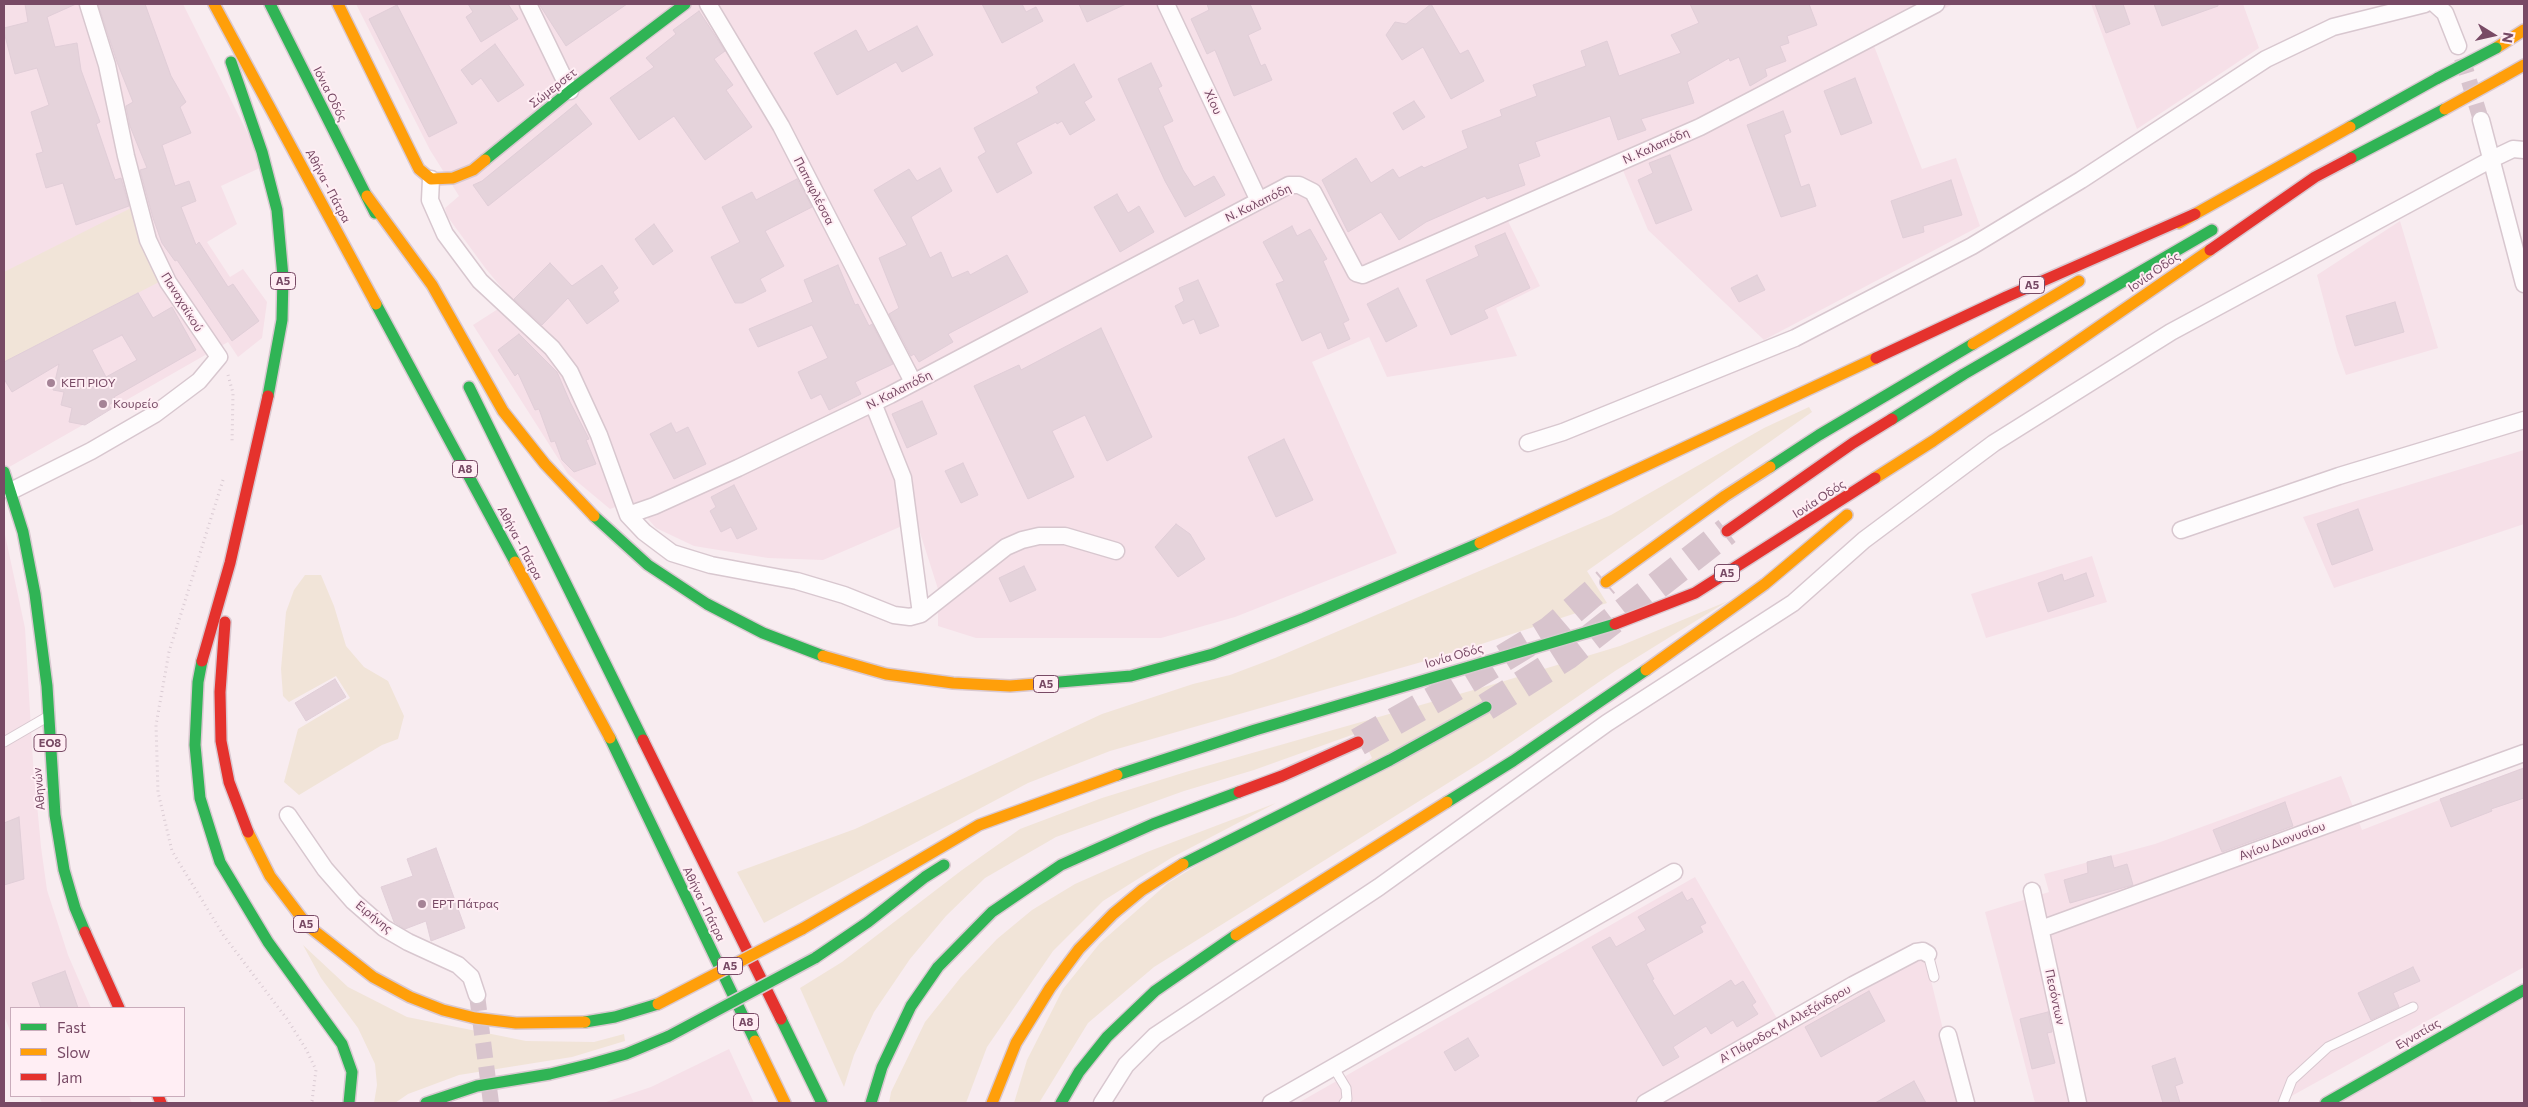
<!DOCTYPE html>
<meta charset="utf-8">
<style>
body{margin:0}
#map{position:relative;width:2528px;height:1107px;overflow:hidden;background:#f8ecf0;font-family:Commissioner,sans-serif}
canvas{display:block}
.frame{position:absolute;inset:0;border:5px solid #784a65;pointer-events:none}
.legend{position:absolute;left:10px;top:1007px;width:175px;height:90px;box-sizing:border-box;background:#ffeef4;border:1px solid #c9acbb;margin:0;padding:6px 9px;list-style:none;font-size:15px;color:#784a65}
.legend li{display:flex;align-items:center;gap:10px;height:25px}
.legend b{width:25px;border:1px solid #c9acbb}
.north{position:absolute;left:2468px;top:10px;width:50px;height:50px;-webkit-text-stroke:4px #ffeef4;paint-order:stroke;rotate:100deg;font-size:14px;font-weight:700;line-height:20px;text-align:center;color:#784a65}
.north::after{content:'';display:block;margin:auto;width:18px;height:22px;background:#784a65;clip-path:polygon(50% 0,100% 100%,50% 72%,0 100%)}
</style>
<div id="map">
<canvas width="2528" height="1107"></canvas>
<div class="frame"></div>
<ul class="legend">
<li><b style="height:6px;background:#30b455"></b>Fast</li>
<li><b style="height:6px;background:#ff9f0a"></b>Slow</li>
<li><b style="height:6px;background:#e5322d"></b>Jam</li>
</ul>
<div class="north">N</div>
</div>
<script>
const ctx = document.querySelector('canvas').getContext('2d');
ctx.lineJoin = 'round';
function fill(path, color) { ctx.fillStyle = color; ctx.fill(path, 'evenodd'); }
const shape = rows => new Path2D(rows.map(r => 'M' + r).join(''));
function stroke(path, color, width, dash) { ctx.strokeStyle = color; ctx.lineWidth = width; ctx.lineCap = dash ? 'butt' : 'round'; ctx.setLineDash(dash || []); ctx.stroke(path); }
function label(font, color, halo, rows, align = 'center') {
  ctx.font = font + ' Commissioner,sans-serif'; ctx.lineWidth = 4; ctx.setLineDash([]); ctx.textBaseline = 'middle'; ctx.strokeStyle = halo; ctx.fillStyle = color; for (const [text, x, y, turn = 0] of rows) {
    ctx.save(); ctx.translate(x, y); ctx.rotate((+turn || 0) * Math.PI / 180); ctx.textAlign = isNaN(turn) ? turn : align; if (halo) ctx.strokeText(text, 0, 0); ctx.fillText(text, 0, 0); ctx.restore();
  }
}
const residential = shape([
 [4,4,183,4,264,166,221,186,237,224,207,242,230,277,243,269,267,302,262,338,238,357,228,342,4,470],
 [356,4,1953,4,1874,46,1922,169,1956,158,1980,226,1764,340,1648,230,1622,168,1507,219,1540,286,1496,308,1517,356,1387,377,1369,337,1312,362,1397,553,1235,617,1161,638,976,638,938,626,938,589,916,520,823,560,768,558,694,546,656,528,632,501,610,509,568,474,473,325,512,300,486,269,447,216,445,208,459,196,430,150],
 [2091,4,2243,4,2259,48,2137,129],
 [2400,221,2438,348,2346,375,2337,350,2317,275],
 [2524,450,2524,524,2334,588,2303,517],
 [4,530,25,628,33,762,41,847,47,890,68,955,91,1008,11,1008,11,1033,4,1016],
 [2092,556,2107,602,1986,638,1971,594],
 [2524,767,2524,967,2279,1103,2035,1103,1985,912,2049,892,2044,874,2155,844,2341,776,2362,830],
 [1695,877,1786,1034,1925,956,1961,1103,1298,1103],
 [2524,997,2524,1103,2337,1103],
 [729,1049,754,1103,603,1103,651,1087],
 [39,1096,129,1096,132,1103,42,1103]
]);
const green = shape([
 [133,207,161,281,4,362,4,272],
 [1809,407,1812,412,1587,571,1607,603,1460,651,1110,751,1028,783,764,923,737,872,855,829,1102,714,1193,684,1230,675,1275,658,1611,515,1764,428],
 [305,575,321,575,334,606,346,646,364,667,388,681,404,716,398,739,382,745,299,795,284,782,298,729,350,698,336,676,289,702,283,696,281,669,286,612,294,590],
 [1728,601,1615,671,1488,758,1154,967,1088,1023,1039,1103,1014,1103,1027,1060,1063,989,1100,943,1168,883,1372,758,1360,732,1254,770,1184,791,1056,837,985,878,946,916,910,959,874,1012,854,1055,844,1087,800,988,842,962,962,870,1020,829,1102,798,1189,771,1491,685,1620,646],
 [1276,803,1171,858,1103,901,1053,951,987,1047,966,1103,889,1103,891,1092,925,1022,961,977,997,939,1032,910,1075,884,1147,852],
 [303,945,348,987,407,1017,526,1041,594,1042,624,1034,625,1041,572,1057,459,1075,408,1094,395,1103,374,1103,377,1085,375,1064,358,1028,321,978]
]);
const building = shape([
 [25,4,76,4,47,17,55,47,77,43,81,70,100,122,96,124,115,180,121,178,129,206,76,225,63,183,46,188,36,154,43,152,31,112,49,105,37,68,15,74,4,32,4,28,28,22,25,4],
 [98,4,145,4,171,76,186,102,180,107,191,133,162,145,175,186,189,181,196,201,181,207,196,245,199,242,228,287,233,284,259,321,232,341,177,260,175,261,162,243,153,218,140,170,147,168,130,126,126,106,133,102,117,62,98,4],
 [468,4,508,4,518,19,481,42,466,17,473,12,468,4],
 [539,4,627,4,566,46,539,4],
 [982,4,1022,4,1026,12,1036,7,1043,21,1002,43,982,4],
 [1079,4,1126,4,1087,22,1079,4],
 [1207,4,1250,4,1261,29,1248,35,1261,66,1265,64,1272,80,1234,96,1215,50,1207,54,1191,19,1209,10,1207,4],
 [1431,4,1460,54,1468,50,1484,81,1451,99,1423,47,1402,60,1386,35,1395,22,1406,24,1431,4],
 [1690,4,1809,4,1817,25,1787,36,1789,43,1780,46,1786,61,1765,69,1767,76,1750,86,1739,57,1730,61,1729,58,1687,82,1694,103,1641,119,1646,130,1618,140,1610,116,1535,142,1540,156,1518,164,1525,185,1487,199,1485,196,1426,222,1399,240,1381,212,1348,232,1322,180,1356,158,1371,183,1393,169,1399,178,1422,166,1424,168,1468,148,1462,131,1502,116,1500,110,1537,96,1533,85,1586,66,1581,51,1607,41,1619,76,1681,53,1671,35,1699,23,1690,4],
 [2095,4,2123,4,2130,24,2106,33,2095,4],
 [2154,4,2218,4,2218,6,2162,26,2154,4],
 [397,5,457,123,429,137,369,19,397,5],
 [699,11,725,51,714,59,733,85,726,90,752,127,705,160,674,116,639,140,610,98,654,67,646,58,676,34,673,30,699,11],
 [917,26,933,55,902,72,896,62,837,95,814,53,856,30,868,52,917,26],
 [495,44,524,85,498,102,481,78,472,85,461,70,495,44],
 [1151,63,1162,86,1158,88,1173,121,1163,126,1183,170,1194,187,1214,176,1225,195,1185,217,1165,181,1118,79,1151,63],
 [1074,64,1092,97,1084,102,1095,120,1070,135,1062,121,1057,124,1056,122,1016,143,1032,173,997,193,978,157,986,152,974,128,1039,93,1036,87,1074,64],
 [1855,78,1872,123,1841,135,1824,91,1855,78],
 [1414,101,1425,117,1403,130,1393,113,1414,101],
 [576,104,592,124,488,206,473,185,482,181,576,104],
 [1783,111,1791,132,1784,135,1801,187,1809,184,1816,206,1781,217,1747,125,1783,111],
 [1670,155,1692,210,1656,224,1638,180,1653,173,1649,163,1670,155],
 [940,168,952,191,911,217,930,258,941,252,952,278,968,271,970,275,1007,255,1028,292,948,334,953,342,919,362,914,354,911,356,889,314,899,308,879,258,907,245,874,190,909,169,917,181,940,168],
 [797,179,812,207,765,231,784,266,760,279,766,291,742,303,735,303,711,257,740,242,722,207,752,192,756,200,797,179],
 [1951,180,1962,215,1923,226,1924,232,1903,238,1891,201,1951,180],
 [1117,194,1128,213,1139,206,1154,232,1120,252,1094,207,1117,194],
 [654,224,673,251,653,265,635,239,654,224],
 [1292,226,1297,236,1310,229,1327,259,1323,261,1349,320,1343,323,1350,339,1328,349,1321,332,1302,341,1276,284,1284,281,1263,242,1292,226],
 [1505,233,1530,288,1484,310,1488,318,1451,335,1426,280,1479,256,1475,246,1505,233],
 [550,263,572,286,602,265,618,288,613,292,619,301,587,324,568,298,542,325,514,299,550,263],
 [838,265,855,305,858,304,869,326,872,324,893,364,855,382,861,394,829,410,821,394,811,399,798,372,828,358,812,325,758,347,749,329,813,302,804,280,838,265],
 [1757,275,1765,290,1739,302,1731,288,1757,275],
 [1198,280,1219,326,1200,334,1194,319,1183,324,1175,306,1184,301,1179,288,1198,280],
 [1398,288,1417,326,1386,342,1367,304,1398,288],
 [138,293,153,318,172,307,196,350,114,397,116,400,109,405,111,409,85,425,69,422,72,408,61,405,64,392,53,390,59,364,12,392,4,379,4,362,138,293],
 [122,335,137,360,106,377,92,350,122,335],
 [2395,302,2404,332,2355,346,2346,316,2395,302],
 [1101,328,1152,437,1107,461,1085,415,1052,431,1074,477,1028,499,974,386,1019,365,1021,370,1101,328],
 [519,334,557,372,570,402,589,439,586,440,596,464,574,472,562,460,555,441,551,442,539,409,535,410,518,373,515,376,498,350,519,334],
 [922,401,937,434,907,448,892,414,922,401],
 [671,423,676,433,688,427,706,464,674,479,650,434,671,423],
 [1284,439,1313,500,1276,517,1248,457,1284,439],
 [963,463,978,495,961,503,945,471,963,463],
 [734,485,757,529,737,539,731,527,721,532,710,511,716,507,711,497,734,485],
 [2358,509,2373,550,2332,565,2317,524,2358,509],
 [1176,524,1190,534,1205,559,1178,577,1155,547,1176,524],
 [1024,566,1036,590,1010,602,999,578,1024,566],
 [2086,573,2094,596,2048,612,2038,583,2062,574,2064,581,2086,573],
 [335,679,346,697,306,721,295,703,335,679],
 [2524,768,2524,798,2491,809,2492,811,2451,827,2440,799,2524,768],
 [2285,802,2293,826,2222,852,2213,830,2285,802],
 [19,817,24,879,4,885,4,823,19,817],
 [436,848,465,928,431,941,426,921,405,929,394,922,381,887,413,876,407,859,436,848],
 [2111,856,2114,868,2127,864,2133,885,2070,903,2064,880,2088,873,2087,862,2111,856],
 [1682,892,1687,901,1692,898,1706,923,1700,926,1703,932,1646,964,1654,979,1652,980,1674,1016,1731,980,1735,986,1743,981,1756,1002,1752,1005,1758,1014,1737,1027,1733,1020,1711,1034,1706,1026,1673,1047,1679,1057,1663,1066,1592,947,1610,937,1616,947,1646,930,1638,917,1682,892],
 [2413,967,2420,981,2393,993,2399,1007,2371,1020,2358,993,2413,967],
 [65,971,78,1008,41,1008,32,983,65,971],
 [1869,991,1885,1021,1821,1057,1805,1027,1869,991],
 [2048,1012,2052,1032,2047,1033,2055,1063,2032,1069,2020,1019,2048,1012],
 [1468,1038,1479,1056,1455,1071,1444,1052,1468,1038],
 [2175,1058,2183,1083,2175,1086,2180,1103,2163,1103,2152,1066,2175,1058],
 [1914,1081,1926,1103,1875,1103,1914,1081]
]);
const streetTunnel = shape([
 [2462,58,2481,120],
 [477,995,491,1103]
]);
const highwayTunnel = shape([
 [1486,707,1567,656,1727,531],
 [1358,742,1449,691,1550,630,1606,582]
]);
const path = shape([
 [228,375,233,393,232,443],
 [223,480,169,652,156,725,158,792,172,851,224,936,287,1019,306,1049,316,1070,312,1101,310,1103]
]);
const lane = shape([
 [4,742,47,717],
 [1928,954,1934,977],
 [1334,1068,1346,1088,1347,1099,1344,1103],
 [2283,1103,2292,1080,2328,1047,2413,1007]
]);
const street = shape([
 [528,4,570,91],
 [708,4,781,126,913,382],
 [1166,4,1259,201],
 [2435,4,2445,13,2458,46],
 [2481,120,2524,284],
 [431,179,430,200,445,234,480,281,552,348,570,372,599,435,628,515,644,532,672,553,711,565,797,581,844,595,894,615,910,617,921,614,1006,547,1022,540,1039,536,1065,536,1116,551],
 [873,403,903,478,921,614],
 [1528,443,1563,432,1795,338,1972,246,2081,180,2266,59,2333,27,2425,4],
 [11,491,91,451,155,414,199,381,219,357,168,282,148,240,126,156,107,65,88,4],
 [628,515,654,506,738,468,890,395,1289,185,1299,185,1313,192,1356,273,1363,275,1700,127,1936,4],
 [2181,530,2339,476,2524,420],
 [288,815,325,869,353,901,384,928,408,942,458,965,471,977,477,995],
 [2032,891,2078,1103],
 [2041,929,2524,753],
 [1948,1035,1966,1103],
 [1102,1103,1126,1065,1155,1036,1379,887,1607,723,1793,603,1864,540,1994,443,2171,332,2492,159,2513,149,2524,150],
 [1271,1103,1674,872],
 [1645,1103,1853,985,1916,952,1923,951,1928,954]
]);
const fast = shape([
 [270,4,375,213],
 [231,62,262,152,277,210,283,277,282,320,268,396],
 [2350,127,2438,78],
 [2351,158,2445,109],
 [485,160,570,91,685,4],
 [376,304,515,562],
 [469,387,643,740],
 [1892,419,1964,374,2212,230],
 [1770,467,1819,435,1973,344],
 [4,472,23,532,35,594,47,686,55,815,64,870,75,908,85,932],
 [594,516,648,565,707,604,763,633,823,656],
 [202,661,198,682,195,745,200,798,220,862,268,942,342,1044,352,1072,349,1103],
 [1036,684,1131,676,1213,654,1304,618,1480,543],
 [610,738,755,1041],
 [1117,775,1255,730,1615,624],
 [1447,802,1513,761,1646,670],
 [1183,864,1390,760,1486,707],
 [815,958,868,922,925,877,944,865],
 [781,1019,822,1103],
 [585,1022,615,1017,658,1004],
 [426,1103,477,1086,550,1074,591,1064,626,1054,669,1036],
 [871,1103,882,1067,911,1006,938,967,992,912,1061,865,1153,824,1239,792],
 [1061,1103,1079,1072,1107,1037,1155,991,1236,935],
 [2326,1103,2524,990]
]);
const slow = shape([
 [214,4,376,304],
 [338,4,419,169,431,179,453,178,473,170,485,160],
 [2496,48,2524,30],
 [2501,78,2524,65],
 [367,196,432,285,503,411,545,464,594,516],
 [2179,223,2350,127],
 [1973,344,2079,281],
 [1875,478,1933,441,2210,250],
 [1480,543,1876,358],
 [515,562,610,738],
 [1606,582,1725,496,1770,467],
 [823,656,886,674,953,683,1010,686,1036,684],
 [1646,670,1765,584,1847,515],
 [248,832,270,876,307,925,373,977,410,997,443,1010,475,1018,516,1023,585,1022],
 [802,929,979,825,1117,775],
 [1236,935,1447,802],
 [755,1041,785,1103],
 [992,1103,1016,1043,1050,988,1079,949,1113,914,1142,890,1183,864]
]);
const jam = shape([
 [2210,250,2315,177,2351,158],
 [1876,358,2006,297,2195,214],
 [1727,531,1853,443,1892,419],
 [225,622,220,692,221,741,229,782,248,832],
 [1615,624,1695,593,1875,478],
 [202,661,230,563,268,396],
 [643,740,781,1019],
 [1239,792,1282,776,1358,742],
 [85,932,119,1008],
 [158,1096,161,1103]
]);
const fastBridge = shape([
 [2438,78,2496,48],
 [669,1036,815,958]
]);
const slowBridge = shape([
 [2445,109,2501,78],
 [658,1004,802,929]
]);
const markers = [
 [51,383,5,"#a58396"],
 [103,404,5,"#a58396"],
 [422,904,5,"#a58396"]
];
const shields = [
 [283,281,25],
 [2032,285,25],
 [465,469,25],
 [1727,573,25],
 [1046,684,25],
 [50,743,32],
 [306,924,25],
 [730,966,25],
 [746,1022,25]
];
const shieldNames = [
 ["Α5",283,281],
 ["Α5",2032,285],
 ["Α8",465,469],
 ["Α5",1727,573],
 ["Α5",1046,684],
 ["ΕΟ8",50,743],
 ["Α5",306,924],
 ["Α5",730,966],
 ["Α8",746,1022]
];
const streetNames = [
 ["Σώμερσετ",553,88,-38],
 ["Ιόνια Οδός",330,94,63],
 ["Χίου",1213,102,65],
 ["Ν. Καλαπόδη",1656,146,-24],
 ["Αθήνα - Πάτρα",328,186,62],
 ["Παπαφλέσσα",814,191,63],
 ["Ν. Καλαπόδη",1258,203,-26],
 ["Ιονία Οδός",2154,272,-35],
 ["Παναχαϊκού",182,302,58],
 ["Ν. Καλαπόδη",899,390,-27],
 ["Ιονία Οδός",1819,499,-33],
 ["Αθήνα - Πάτρα",520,543,62],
 ["Ιονία Οδός",1454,656,-16],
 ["Αθηνών",39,789,-95],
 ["Αγίου Διονυσίου",2282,841,-20],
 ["Αθήνα - Πάτρα",704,904,64],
 ["Ειρήνης",374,917,39],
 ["Πεσόντων",2055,997,78],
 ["Α' Πάροδος Μ.Αλεξάνδρου",1785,1024,-29],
 ["Εγνατίας",2418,1034,-30]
];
const poiNames = [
 ["ΚΕΠ ΡΙΟΥ",61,383],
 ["Κουρείο",113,404],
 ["ΕΡΤ Πάτρας",432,904]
];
fill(residential, '#f6e0e8');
fill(green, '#f1e4d8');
fill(building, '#e5d3db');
stroke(building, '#e1ced8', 1);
stroke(streetTunnel, '#d8c4cd', 16, [16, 8]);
stroke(highwayTunnel, '#d8c4cd', 28, [28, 14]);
stroke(lane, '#d8c7cf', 11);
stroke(street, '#d8c7cf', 19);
stroke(fast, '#d9c8d0', 14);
stroke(slow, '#d9c8d0', 14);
stroke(jam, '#d9c8d0', 14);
stroke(path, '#dacbd3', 3, [1, 4]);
stroke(lane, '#fefcfd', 9);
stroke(street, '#fefcfd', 16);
stroke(fast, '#30b455', 11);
stroke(slow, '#ff9f0a', 11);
stroke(jam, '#e5322d', 11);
stroke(fastBridge, '#dac9d2', 14, []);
stroke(slowBridge, '#dac9d2', 14, []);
stroke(fastBridge, '#30b455', 11);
stroke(slowBridge, '#ff9f0a', 11);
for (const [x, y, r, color] of markers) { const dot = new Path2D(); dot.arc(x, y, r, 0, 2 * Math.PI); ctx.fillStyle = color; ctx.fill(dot); stroke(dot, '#ffeef4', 2); }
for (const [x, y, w] of shields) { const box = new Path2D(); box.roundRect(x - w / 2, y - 8.5, w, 17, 4); ctx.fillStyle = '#ffeef4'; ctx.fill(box); stroke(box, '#784a65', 1); }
label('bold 11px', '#784a65', null, shieldNames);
label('12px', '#784a65', '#ffeef4', streetNames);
label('12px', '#784a65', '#ffeef4', poiNames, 'left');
</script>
